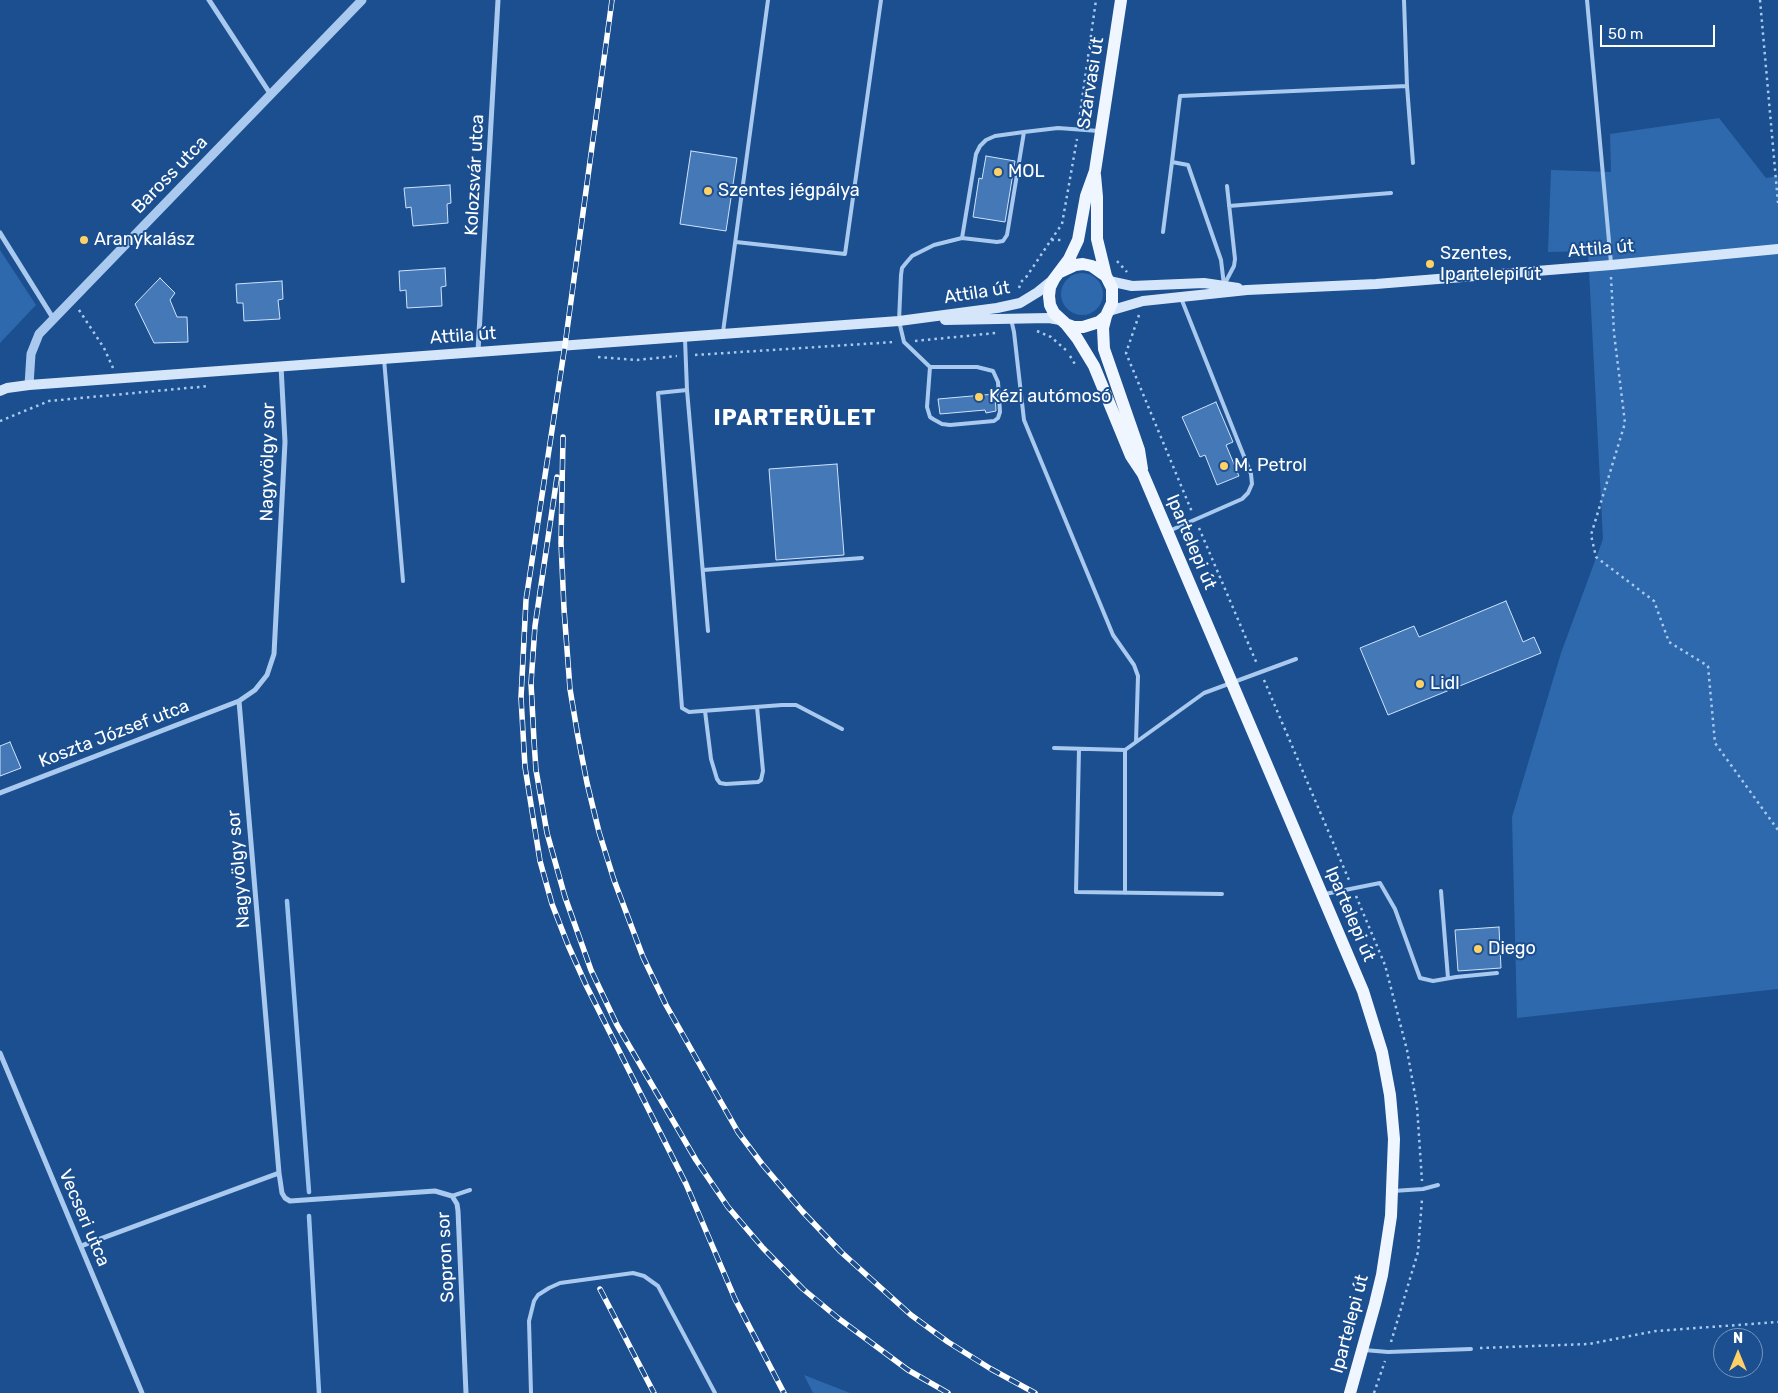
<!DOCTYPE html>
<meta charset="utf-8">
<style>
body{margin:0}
#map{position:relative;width:1778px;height:1393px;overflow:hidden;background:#1b4f8f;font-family:Rubik,sans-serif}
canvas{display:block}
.north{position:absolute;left:1713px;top:1328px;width:50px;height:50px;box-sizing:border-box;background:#1b4f8f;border:1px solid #7695bc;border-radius:50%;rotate:0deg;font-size:14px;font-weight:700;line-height:20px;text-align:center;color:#fff}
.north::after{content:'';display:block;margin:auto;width:18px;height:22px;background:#ffd166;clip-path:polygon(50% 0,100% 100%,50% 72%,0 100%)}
.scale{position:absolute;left:1600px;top:25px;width:115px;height:22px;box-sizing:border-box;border:2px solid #fff;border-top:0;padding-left:6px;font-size:15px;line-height:18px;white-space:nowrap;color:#fff;-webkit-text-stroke:4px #1b4f8f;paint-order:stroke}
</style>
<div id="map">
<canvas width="1778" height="1393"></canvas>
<div class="north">N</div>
<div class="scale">50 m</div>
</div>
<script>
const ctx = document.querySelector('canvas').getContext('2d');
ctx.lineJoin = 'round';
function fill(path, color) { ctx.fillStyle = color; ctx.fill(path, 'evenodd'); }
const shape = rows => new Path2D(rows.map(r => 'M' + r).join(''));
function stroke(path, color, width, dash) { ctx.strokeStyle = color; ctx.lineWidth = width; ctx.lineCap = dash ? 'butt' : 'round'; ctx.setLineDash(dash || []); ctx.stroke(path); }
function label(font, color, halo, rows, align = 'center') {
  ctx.font = font + ' Rubik,sans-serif'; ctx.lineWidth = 4; ctx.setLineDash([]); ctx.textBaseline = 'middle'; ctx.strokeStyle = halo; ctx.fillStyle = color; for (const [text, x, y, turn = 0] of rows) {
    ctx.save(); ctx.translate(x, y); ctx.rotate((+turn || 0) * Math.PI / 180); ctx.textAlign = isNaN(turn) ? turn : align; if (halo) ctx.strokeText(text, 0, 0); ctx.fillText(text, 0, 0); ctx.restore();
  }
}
const green = shape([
 [1719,118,1766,178,1778,176,1778,989,1517,1018,1512,817,1561,653,1603,539,1588,251,1548,252,1551,170,1611,172,1610,134],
 [0,250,36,305,0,343],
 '1061 294a21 21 0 1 1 42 0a21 21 0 1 1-42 0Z',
 [804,1375,850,1393,813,1393]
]);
const stream = shape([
 [287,901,309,1192],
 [309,1216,319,1393]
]);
const building = shape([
 [691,151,737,158,726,231,680,224,691,151],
 [986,156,1015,161,1005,222,973,217,979,178,982,179,986,156],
 [450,185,451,203,447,204,448,223,413,226,411,207,406,208,404,188,450,185],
 [445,268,446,286,441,287,442,306,407,308,406,290,400,291,399,271,445,268],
 [160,278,175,293,170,300,177,317,187,317,188,342,154,343,135,304,160,278],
 [282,281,283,299,278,300,280,319,244,321,243,303,237,303,236,284,282,281],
 [995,394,996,411,986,413,985,410,940,414,938,399,995,394],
 [1216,402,1233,442,1226,445,1239,476,1217,485,1205,455,1200,457,1182,417,1216,402],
 [837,464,844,555,776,560,769,469,837,464],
 [1506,601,1523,642,1534,637,1541,653,1388,715,1360,648,1414,626,1419,637,1506,601],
 [10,742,21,768,0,776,0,746,10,742],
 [1499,927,1501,968,1458,971,1455,930,1499,927]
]);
const path = shape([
 [1760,0,1778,203],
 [1079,121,1096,0],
 [1051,240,1062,224,1077,139],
 [1117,261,1127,272],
 [1611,277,1614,333,1625,423,1591,535,1596,557,1654,601,1669,642,1708,666,1715,743,1778,830],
 [1019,288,1021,282,1027,276,1051,240,1062,240],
 [79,310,104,348,113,368],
 [1139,315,1126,353,1192,512],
 [1037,331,1051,337,1067,351],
 [915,341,996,333],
 [695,355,894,342],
 [1070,356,1076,366],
 [598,357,637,360,677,356],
 [0,421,49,401,209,386],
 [1199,528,1257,664],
 [1264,680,1349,880],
 [1356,896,1385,965,1407,1050,1417,1106,1422,1181],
 [1391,1342,1418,1252,1422,1199],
 [1480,1348,1589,1344,1656,1331,1778,1322],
 [1374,1393,1385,1361]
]);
const service = shape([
 [1404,0,1407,86,1413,163],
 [1587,0,1611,263],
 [1229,206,1391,193],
 [1163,232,1172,162],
 [962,238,997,242,1003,241,1007,235,1024,132],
 [736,242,845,254,881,0],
 [1224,285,1221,260,1188,165,1172,162,1180,96,1407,86],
 [1224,285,1234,266,1235,259,1227,186],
 [1011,319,1014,332,1024,420,1113,635,1134,665,1138,676,1136,742],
 [723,332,768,0],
 [685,339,687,390,708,631],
 [384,359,403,581],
 [930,367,927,407,930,417,933,419,942,424,950,425,994,421,998,418,1000,412,998,382,993,371,977,367,930,367,904,342,899,321,901,275,902,268,906,263,912,256,934,245,962,238,976,154,980,146,986,140,995,136,1024,132,1058,128,1099,131],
 [687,390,658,393,682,708,689,712,782,705,796,705,842,729],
 [1169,531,1242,499,1248,493,1252,484,1251,474,1181,298],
 [703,570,862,558],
 [705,711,711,759,717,779,720,783,726,784,758,782,761,780,763,771,757,707],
 [1054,748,1125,750,1204,693,1296,659],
 [1079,749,1076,892,1222,894],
 [1125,750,1125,893],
 [1441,891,1448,978],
 [1325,894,1380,883,1395,909,1420,978,1433,981,1456,977,1497,973],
 [1393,1191,1423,1189,1438,1185],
 [452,1196,470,1190],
 [1364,1350,1388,1352,1471,1349],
 [531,1393,529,1321,534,1301,538,1295,549,1288,560,1283,633,1273,644,1276,658,1286,715,1393]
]);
const minor = shape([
 [209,0,271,95],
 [0,233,53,318],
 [478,351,498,0],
 [0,793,239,701],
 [0,1053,142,1393],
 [279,1173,282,1193,285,1198,290,1201,435,1191,452,1196,457,1204,458,1211,466,1393],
 [81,1246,279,1173,239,701,255,690,267,675,274,654,285,442,281,366]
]);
const tertiary = shape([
 [29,385,31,354,39,334,362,0]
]);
const secondary = shape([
 [1109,281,1132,286,1204,283,1238,288],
 [1109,311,1143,301,1247,290,1376,284,1611,265,1778,249],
 [945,320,1049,318,1060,320],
 [0,391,7,388,29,385,899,321,997,308,1020,303,1038,292,1054,279]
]);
const primary = shape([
 [1095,175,1097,197,1097,239,1106,276],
 [1060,272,1075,265,1083,264,1092,266,1106,276,1112,288,1112,303,1106,316,1099,322,1083,327,1074,327,1066,324,1054,313,1050,305,1049,296,1050,287,1054,279,1069,259,1078,240,1086,196,1095,171,1121,0],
 [1106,316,1103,328,1104,349,1139,450,1142,469],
 [1066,324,1077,338,1094,366,1131,456,1143,474,1363,991,1382,1052,1390,1095,1394,1139,1391,1216,1382,1275,1375,1304,1350,1393]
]);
const rail = shape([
 [612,0,565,345,526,600,521,698,525,767,540,861,552,904,568,945,586,985,686,1184,735,1299,784,1393],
 [563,437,561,543,564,609,570,689,578,737,587,783,599,832,614,880,643,957,666,1005,738,1132,762,1164,802,1211,841,1252,911,1315,948,1342,991,1369,1035,1393],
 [557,477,535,626,531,683,534,741,536,770,547,833,565,897,591,970,617,1025,696,1160,728,1207,763,1248,803,1289,838,1318,908,1370,948,1393],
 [600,1289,654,1393]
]);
const markers = [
 [998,172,5,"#ffd166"],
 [708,191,5,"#ffd166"],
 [84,240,5,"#ffd166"],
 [1430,264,5,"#ffd166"],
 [979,397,5,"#ffd166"],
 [1224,466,5,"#ffd166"],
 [1420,684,5,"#ffd166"],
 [1478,949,5,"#ffd166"]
];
const streetNames = [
 ["Szarvasi út",1091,83,-81],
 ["Baross utca",170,175,-46],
 ["Kolozsvár utca",475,175,-87],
 ["Attila út",1601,249,-5],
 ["Attila út",977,293,-9],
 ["Attila út",463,336,-4],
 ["Nagyvölgy sor",268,462,-89],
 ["Ipartelepi út",1191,542,67],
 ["Koszta József utca",114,734,-21],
 ["Nagyvölgy sor",239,869,-95],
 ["Ipartelepi út",1350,914,67],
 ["Vecseri utca",84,1218,67],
 ["Sopron sor",446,1257,-93],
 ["Ipartelepi út",1350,1324,-75]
];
const poiNames = [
 ["MOL",1008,172],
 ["Szentes jégpálya",718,191],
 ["Aranykalász",94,240],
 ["Szentes,",1440,254],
 ["Ipartelepi út",1440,275],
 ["Kézi autómosó",989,397],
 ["M. Petrol",1234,466],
 ["Lidl",1430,684],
 ["Diego",1488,949]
];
const districtNames = [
 ["IPARTERÜLET",795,419]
];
fill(green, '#2e69ad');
stroke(stream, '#9cc4f0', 4.5);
fill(building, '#4478b7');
stroke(building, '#cfe3fa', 1);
stroke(path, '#a9c9ee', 2.5, [2.5, 4]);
stroke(service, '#a9c9ee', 4);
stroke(minor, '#a9c9ee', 5);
stroke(tertiary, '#a9c9ee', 9);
stroke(secondary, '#d6e6fa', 10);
stroke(primary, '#f0f6ff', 12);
stroke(rail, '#fff', 5.5);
stroke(rail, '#1b4f8f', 4, [11]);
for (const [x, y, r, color] of markers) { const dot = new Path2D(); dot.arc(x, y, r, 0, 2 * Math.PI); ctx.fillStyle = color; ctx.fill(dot); stroke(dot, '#1b4f8f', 2); }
label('18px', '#fff', '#1b4f8f', streetNames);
label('18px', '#fff', '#1b4f8f', poiNames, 'left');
ctx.letterSpacing = '1px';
label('bold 22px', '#fff', '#1b4f8f', districtNames);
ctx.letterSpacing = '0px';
</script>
